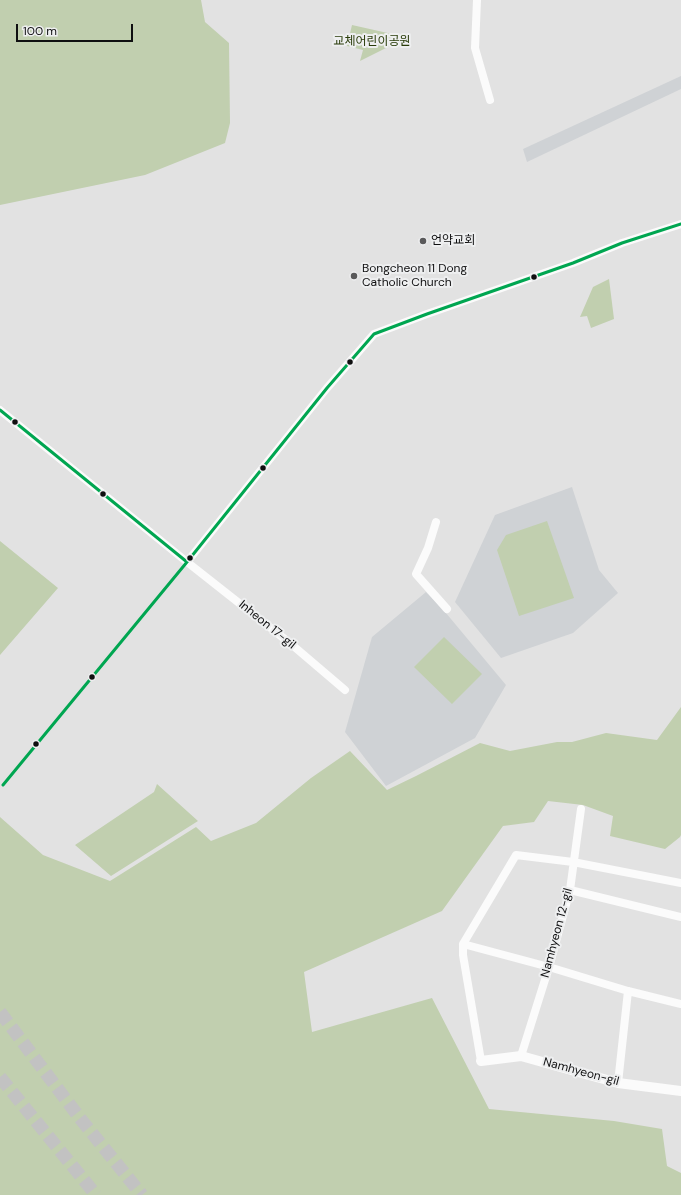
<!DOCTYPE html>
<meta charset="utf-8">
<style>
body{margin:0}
#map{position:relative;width:681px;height:1195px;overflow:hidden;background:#e2e2e2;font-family:"DM Sans",sans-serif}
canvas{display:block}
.scale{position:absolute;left:16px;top:24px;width:117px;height:18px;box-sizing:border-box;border:2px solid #0f0f10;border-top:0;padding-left:5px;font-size:12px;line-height:14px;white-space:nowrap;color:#0f0f10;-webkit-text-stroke:3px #eeeff0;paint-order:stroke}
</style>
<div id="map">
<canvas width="681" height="1195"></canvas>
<div class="scale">100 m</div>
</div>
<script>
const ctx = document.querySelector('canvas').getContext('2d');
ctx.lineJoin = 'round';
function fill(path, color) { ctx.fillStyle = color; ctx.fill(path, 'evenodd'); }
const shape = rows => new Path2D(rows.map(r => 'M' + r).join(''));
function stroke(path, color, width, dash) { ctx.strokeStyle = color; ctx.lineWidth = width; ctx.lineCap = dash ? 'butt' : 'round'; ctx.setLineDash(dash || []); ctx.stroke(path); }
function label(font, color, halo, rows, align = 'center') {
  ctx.font = font + ' "DM Sans","Noto Sans KR",sans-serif'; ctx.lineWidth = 4; ctx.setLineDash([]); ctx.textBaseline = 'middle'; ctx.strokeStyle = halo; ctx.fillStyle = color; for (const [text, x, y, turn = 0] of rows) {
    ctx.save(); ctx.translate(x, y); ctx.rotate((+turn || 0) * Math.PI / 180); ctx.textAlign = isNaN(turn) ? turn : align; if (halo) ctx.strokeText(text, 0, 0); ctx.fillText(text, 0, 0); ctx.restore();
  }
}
const built = shape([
 [681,76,681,89,527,162,523,149],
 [572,487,599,570,618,593,573,633,501,658,455,602,495,515],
 [426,592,441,607,506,685,475,738,386,786,345,732,372,637]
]);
const green = shape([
 [0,0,201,0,205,22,229,43,230,123,225,143,145,175,0,205],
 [352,25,401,36,400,41,360,61,363,50,347,46],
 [609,279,614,319,591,328,587,316,580,317,593,287],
 [547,521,574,598,519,616,497,550,506,535],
 [0,541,58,588,0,655],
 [444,637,482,674,452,704,414,667],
 [681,707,681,835,680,837,665,849,610,836,613,816,583,805,548,801,534,822,503,826,442,911,304,972,312,1032,432,998,489,1109,614,1121,662,1129,667,1166,681,1173,681,1195,0,1195,0,817,43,855,110,881,196,827,211,841,256,823,311,778,350,751,387,790,416,776,480,743,510,751,557,742,572,742,606,733,657,740],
 [157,784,198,821,111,876,75,845,154,792]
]);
const trunkTunnel = shape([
 [0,1012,79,1117,142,1195],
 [0,1077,96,1195]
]);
const minor = shape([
 [477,0,475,48,490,100],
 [0,410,187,562,291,644,345,690],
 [436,522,428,548,416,574,447,609],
 [187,562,327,388,374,334,427,314,573,263,622,243,681,224],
 [570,890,681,917],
 [463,944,549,967,628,991,681,1004],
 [521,1056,549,967,570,890,581,809],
 [481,1061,463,955,463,944,516,855,573,862,681,883],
 [618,1083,628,991]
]);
const tertiary = shape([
 [481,1061,521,1056,618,1083,681,1091]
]);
const bus1 = shape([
 [0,410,187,562],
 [3,785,187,562,327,388,374,334,427,314,573,263,622,243,681,224]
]);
const markers = [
 [423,241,4,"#59595a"],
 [354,276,4,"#59595a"],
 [534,277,3.5,"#0f0f10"],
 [350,362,3.5,"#0f0f10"],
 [15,422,3.5,"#0f0f10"],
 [263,468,3.5,"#0f0f10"],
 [103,494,3.5,"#0f0f10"],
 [190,558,3.5,"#0f0f10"],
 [92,677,3.5,"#0f0f10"],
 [36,744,3.5,"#0f0f10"]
];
const parkNames = [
 ["교체어린이공원",372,42]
];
const poiNames = [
 ["언약교회",431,241],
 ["Bongcheon 11 Dong",362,269],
 ["Catholic Church",362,283]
];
const streetNames = [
 ["Inheon 17-gil",267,625,39],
 ["Namhyeon 12-gil",557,933,-75],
 ["Namhyeon-gil",581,1072,15]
];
fill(built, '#cfd2d5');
fill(green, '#c1cfaf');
stroke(trunkTunnel, '#c2c2c2', 13, [13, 6]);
stroke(minor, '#fbfbfb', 8);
stroke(tertiary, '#fbfbfb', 10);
stroke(bus1, '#00a651', 3);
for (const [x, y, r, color] of markers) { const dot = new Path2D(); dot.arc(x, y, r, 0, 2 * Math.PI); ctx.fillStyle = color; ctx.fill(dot); stroke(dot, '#eeeff0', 1.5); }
label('12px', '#283b08', '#eeeff0', parkNames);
label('12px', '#0f0f10', '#eeeff0', poiNames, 'left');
label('12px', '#0f0f10', '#eeeff0', streetNames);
</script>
